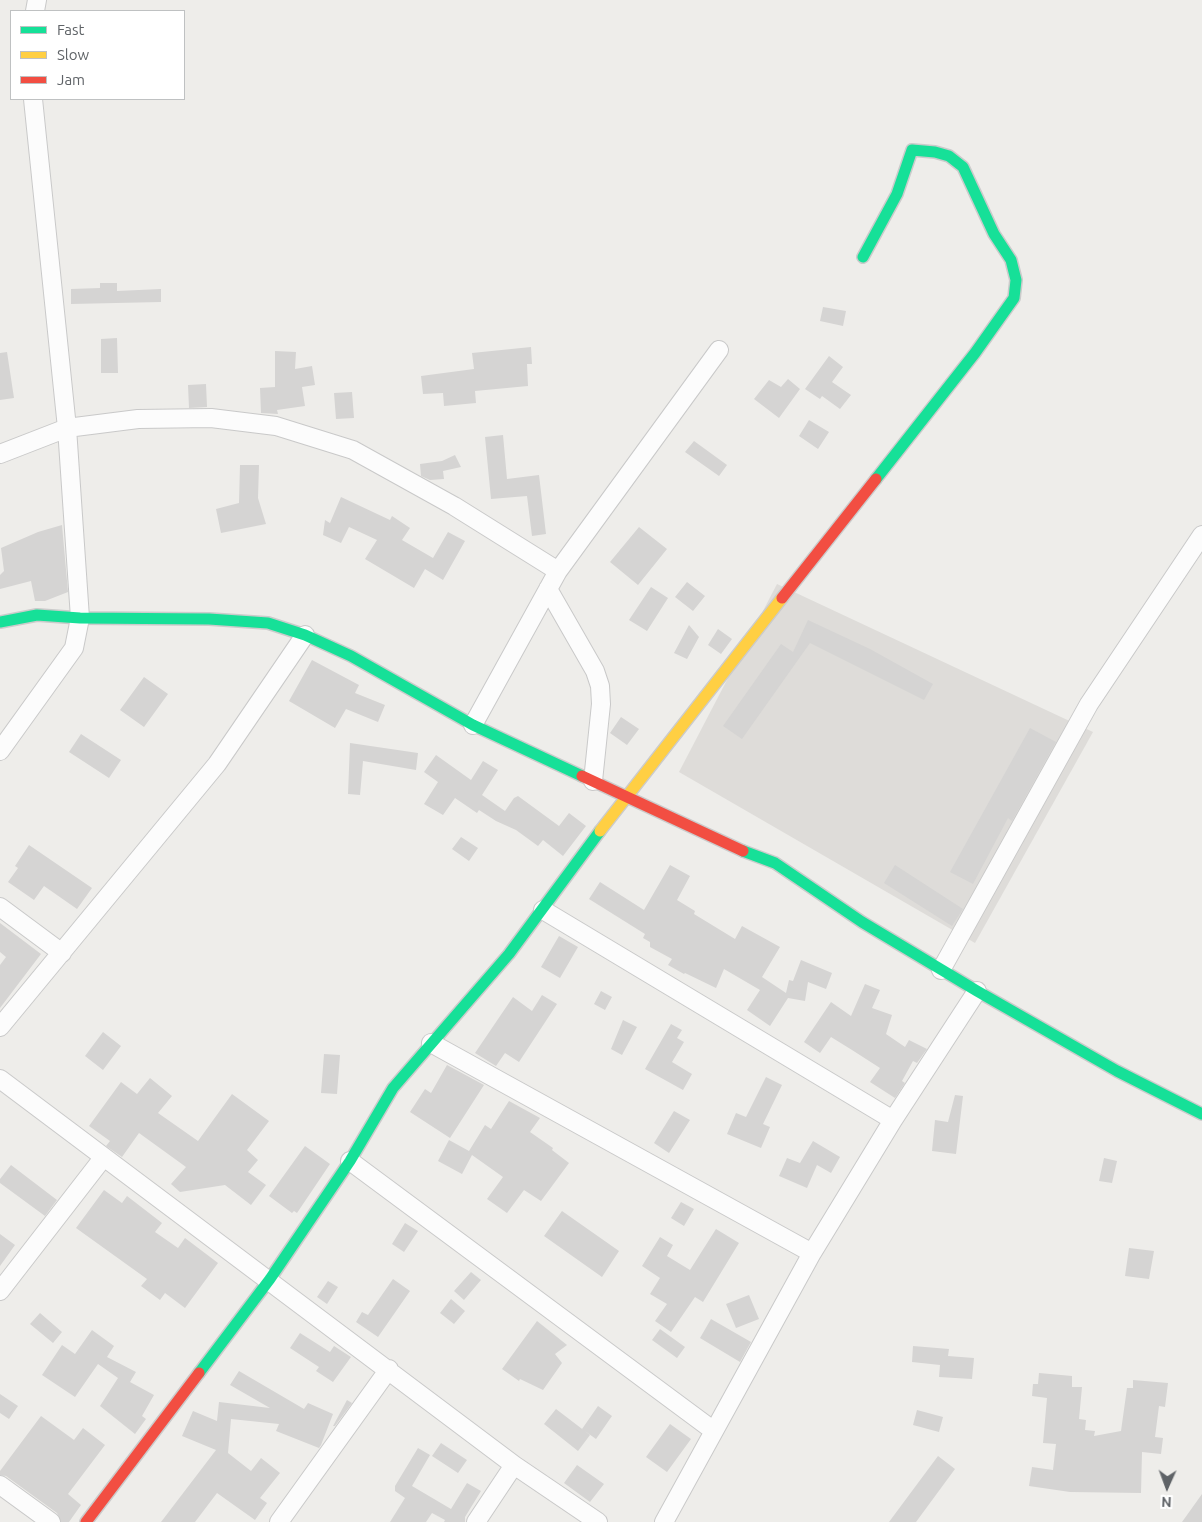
<!DOCTYPE html>
<style>
body{margin:0}
#map{position:relative;width:1202px;height:1522px;overflow:hidden;background:#eeedea;font-family:Ubuntu,sans-serif}
canvas{display:block}
.legend{position:absolute;left:10px;top:10px;width:175px;height:90px;box-sizing:border-box;background:#fff;border:1px solid #bfc1c2;margin:0;padding:6px 9px;list-style:none;font-size:15px;color:#5f6367}
.legend li{display:flex;align-items:center;gap:10px;height:25px}
.legend b{width:25px;border:1px solid #bfc1c2}
.north{position:absolute;left:1142px;top:1462px;width:50px;height:50px;-webkit-text-stroke:4px #fff;paint-order:stroke;rotate:182deg;font-size:14px;font-weight:700;line-height:20px;text-align:center;color:#5f6367}
.north::after{content:'';display:block;margin:auto;width:18px;height:22px;background:#5f6367;clip-path:polygon(50% 0,100% 100%,50% 72%,0 100%)}
</style>
<div id="map">
<canvas width="1202" height="1522"></canvas>
<ul class="legend">
<li><b style="height:6px;background:#16e098"></b>Fast</li>
<li><b style="height:6px;background:#ffcf43"></b>Slow</li>
<li><b style="height:6px;background:#f24e42"></b>Jam</li>
</ul>
<div class="north">N</div>
</div>
<script>
const ctx = document.querySelector('canvas').getContext('2d');
ctx.lineJoin = 'round';
function fill(path, color) { ctx.fillStyle = color; ctx.fill(path, 'evenodd'); }
const shape = rows => new Path2D(rows.map(r => 'M' + r).join(''));
function stroke(path, color, width, dash) { ctx.strokeStyle = color; ctx.lineWidth = width; ctx.lineCap = dash ? 'butt' : 'round'; ctx.setLineDash(dash || []); ctx.stroke(path); }
const education = shape([
 [777,584,1093,732,975,943,679,772]
]);
const building = shape([
 [100,283,117,283,117,291,161,289,161,302,71,304,71,289,100,288],
 [823,307,846,311,843,326,820,321],
 [117,338,118,373,101,373,101,339],
 [531,347,532,364,527,364,528,386,475,391,476,403,444,406,443,393,423,394,421,376,474,369,472,353],
 [275,351,296,352,295,369,312,366,315,385,302,387,305,406,277,410,278,414,261,413,260,388,275,387],
 [7,352,14,398,0,400,0,353],
 [829,356,843,367,832,382,851,395,840,409,822,396,820,399,805,389],
 [788,379,800,389,779,418,754,399,769,380,781,387],
 [206,384,207,407,189,408,188,385],
 [352,392,354,418,336,419,334,393],
 [809,420,829,432,818,449,799,436],
 [503,435,507,479,539,475,546,534,532,536,527,496,491,499,485,437],
 [694,441,727,465,719,476,685,452],
 [455,455,461,467,443,471,444,479,430,480,421,476,420,464,442,461],
 [240,465,259,465,258,498,266,524,221,533,216,509,239,503],
 [341,497,390,520,392,516,410,528,402,540,433,558,448,532,465,541,443,580,425,569,414,588,365,559,377,540,349,527,341,543,323,535,325,520,330,523],
 [62,525,68,592,45,601,35,601,31,581,0,589,0,575,4,571,1,548,38,532],
 [639,527,667,549,638,585,610,562],
 [687,582,705,596,693,611,675,597],
 [651,587,668,598,647,631,629,620],
 [808,620,870,649,933,684,924,700,810,643,742,739,723,726,781,644,793,652],
 [689,625,699,637,687,659,674,653],
 [718,629,732,639,721,654,708,645],
 [312,660,359,685,355,693,385,705,378,722,346,709,335,728,289,701],
 [144,677,168,694,144,727,120,710],
 [621,717,639,729,627,745,610,733],
 [1030,728,1056,742,1012,821,1008,818,973,884,950,872],
 [81,734,121,760,109,778,69,752],
 [350,743,418,753,416,770,363,761,360,795,348,794],
 [436,755,471,780,483,761,498,770,482,795,505,811,514,798,518,796,559,826,569,813,586,826,563,856,543,840,538,846,516,830,496,821,479,810,477,813,455,798,443,815,424,804,438,782,424,772],
 [461,837,478,848,469,861,452,849],
 [29,845,92,888,77,909,44,886,34,900,8,882,18,868,15,866],
 [670,865,690,876,677,900,695,911,694,914,735,939,742,926,780,947,762,977,786,993,789,980,793,981,801,960,832,973,826,989,808,982,805,1001,788,998,770,1026,747,1010,760,990,724,969,716,988,685,973,684,974,668,965,672,959,650,947,650,942,643,938,645,934,589,899,600,882,644,910],
 [895,865,963,909,952,926,884,883],
 [0,923,41,954,0,1008,0,965,6,957,0,952],
 [559,936,578,947,560,978,541,967],
 [865,984,880,990,872,1008,892,1015,886,1034,905,1047,909,1040,927,1049,917,1063,913,1061,902,1081,905,1083,895,1098,870,1082,880,1068,852,1050,831,1037,820,1053,804,1042,831,1002,851,1016],
 [601,991,612,997,605,1010,594,1004],
 [542,995,557,1004,519,1062,505,1053,496,1066,475,1053,513,997,532,1011],
 [623,1020,637,1027,622,1055,611,1049],
 [671,1024,682,1030,677,1038,684,1042,672,1062,692,1074,683,1090,645,1069],
 [103,1032,121,1046,103,1070,85,1056],
 [324,1054,340,1055,337,1094,321,1093],
 [447,1065,484,1085,450,1138,410,1112,425,1089,431,1093],
 [766,1077,782,1085,763,1124,770,1127,761,1148,727,1134,736,1113,746,1117],
 [150,1078,172,1096,158,1113,198,1141,232,1094,269,1121,247,1150,258,1160,248,1172,266,1185,251,1205,225,1185,180,1192,171,1184,186,1167,139,1133,122,1157,106,1146,110,1141,89,1126,121,1082,137,1094],
 [955,1095,963,1096,956,1154,932,1151,935,1120,948,1122],
 [509,1101,540,1118,530,1132,553,1148,552,1150,569,1163,541,1201,524,1190,507,1213,487,1199,503,1177,472,1155,462,1174,438,1161,449,1140,469,1151,485,1125,491,1129],
 [674,1111,690,1120,669,1153,654,1143],
 [813,1141,840,1157,831,1173,817,1165,807,1188,779,1176,787,1158,800,1163],
 [305,1146,330,1164,297,1213,294,1211,292,1213,269,1196],
 [1104,1158,1117,1161,1112,1183,1099,1181],
 [11,1165,57,1200,45,1216,0,1183,0,1179],
 [104,1190,122,1203,127,1196,162,1223,155,1232,178,1248,185,1238,218,1263,185,1308,165,1293,160,1300,141,1286,147,1279,76,1228],
 [681,1202,694,1209,684,1226,671,1218],
 [562,1211,619,1251,602,1277,544,1236],
 [405,1223,418,1231,404,1252,392,1244],
 [716,1229,739,1243,703,1302,695,1297,671,1332,655,1321,667,1304,650,1294,660,1278,642,1266,660,1237,673,1245,667,1256,690,1270],
 [0,1234,15,1245,0,1266],
 [1129,1248,1154,1251,1149,1279,1125,1276],
 [471,1272,481,1280,464,1300,454,1291],
 [393,1279,410,1291,378,1337,356,1322,362,1312,368,1315],
 [328,1281,338,1287,327,1304,317,1297],
 [749,1295,759,1319,736,1328,726,1304],
 [451,1299,465,1311,454,1324,440,1313],
 [40,1313,62,1332,53,1343,30,1324],
 [711,1319,751,1342,740,1362,700,1338],
 [537,1321,567,1345,555,1354,562,1363,543,1390,520,1379,519,1381,502,1369],
 [660,1329,685,1347,677,1358,652,1340],
 [92,1330,114,1346,107,1357,136,1372,130,1382,154,1395,142,1416,146,1419,135,1434,100,1406,118,1378,98,1364,75,1397,42,1375,62,1345,75,1354],
 [300,1333,330,1352,334,1346,351,1357,333,1382,316,1371,319,1367,290,1348],
 [913,1346,949,1349,948,1356,974,1358,972,1379,939,1377,940,1365,912,1362],
 [239,1371,304,1409,308,1403,333,1414,321,1445,319,1448,276,1431,279,1424,231,1419,228,1453,251,1471,261,1458,280,1473,260,1498,267,1503,255,1520,217,1493,195,1522,161,1522,216,1450,182,1436,193,1411,217,1421,219,1402,270,1408,230,1385],
 [1039,1373,1072,1376,1072,1387,1082,1387,1079,1419,1086,1420,1085,1430,1095,1431,1094,1436,1121,1431,1127,1388,1133,1388,1133,1380,1168,1383,1165,1407,1159,1406,1155,1437,1163,1438,1161,1454,1142,1452,1141,1493,1070,1492,1029,1486,1032,1467,1053,1470,1056,1444,1043,1443,1047,1398,1032,1396,1033,1384,1038,1384],
 [0,1394,18,1406,9,1419,0,1413],
 [347,1400,352,1403,335,1426,333,1426],
 [598,1406,612,1416,596,1439,582,1429],
 [556,1409,590,1435,578,1451,544,1424],
 [917,1410,943,1417,939,1432,913,1425],
 [41,1416,74,1440,83,1428,105,1445,68,1494,81,1505,69,1522,61,1522,57,1513,6,1476,0,1475,0,1471],
 [670,1424,691,1439,667,1472,646,1457],
 [441,1443,467,1460,458,1473,432,1456],
 [418,1448,430,1455,412,1486,451,1509,467,1483,481,1491,465,1517,465,1522,444,1522,445,1520,432,1513,426,1522,390,1522,405,1498,395,1491,395,1486],
 [938,1456,955,1469,916,1522,889,1522],
 [577,1465,604,1484,590,1502,564,1483],
 [1202,1494,1202,1522,1182,1522]
]);
const street = shape([
 [35,11,37,0],
 [0,454,67,428,138,419,211,418,276,426,353,450,454,506,558,571],
 [548,589,595,671,600,686,601,704,593,781],
 [473,725,558,571,719,350],
 [0,751,74,648,80,618,67,428,33,99],
 [0,907,62,953],
 [543,910,893,1120],
 [941,970,1089,704,1202,535],
 [0,1027,217,764,305,635],
 [431,1043,812,1253],
 [0,1079,514,1465,598,1522],
 [350,1161,714,1431],
 [0,1291,103,1158],
 [0,1485,51,1522],
 [279,1522,389,1369],
 [476,1522,514,1465],
 [664,1522,812,1253,893,1120,977,991]
]);
const fast = shape([
 [863,257,897,194,912,150,935,152,949,156,963,167,994,234,1011,260,1016,280,1014,298,975,353,876,479],
 [0,622,37,615,80,618,209,619,268,623,305,635,351,656,473,725,582,776],
 [743,851,775,863,862,922,977,991,1117,1071,1202,1114],
 [199,1373,270,1279,350,1161,393,1088,509,954,600,831]
]);
const slow = shape([
 [600,831,782,598]
]);
const jam = shape([
 [782,598,876,479],
 [582,776,743,851],
 [86,1522,199,1373]
]);
fill(education, '#dedcd9');
fill(building, '#d5d4d3');
stroke(street, '#c9c9c9', 20);
stroke(fast, '#cbcbcb', 14);
stroke(slow, '#cbcbcb', 14);
stroke(jam, '#cbcbcb', 14);
stroke(street, '#fcfcfc', 18);
stroke(fast, '#16e098', 11);
stroke(slow, '#ffcf43', 11);
stroke(jam, '#f24e42', 11);
</script>
